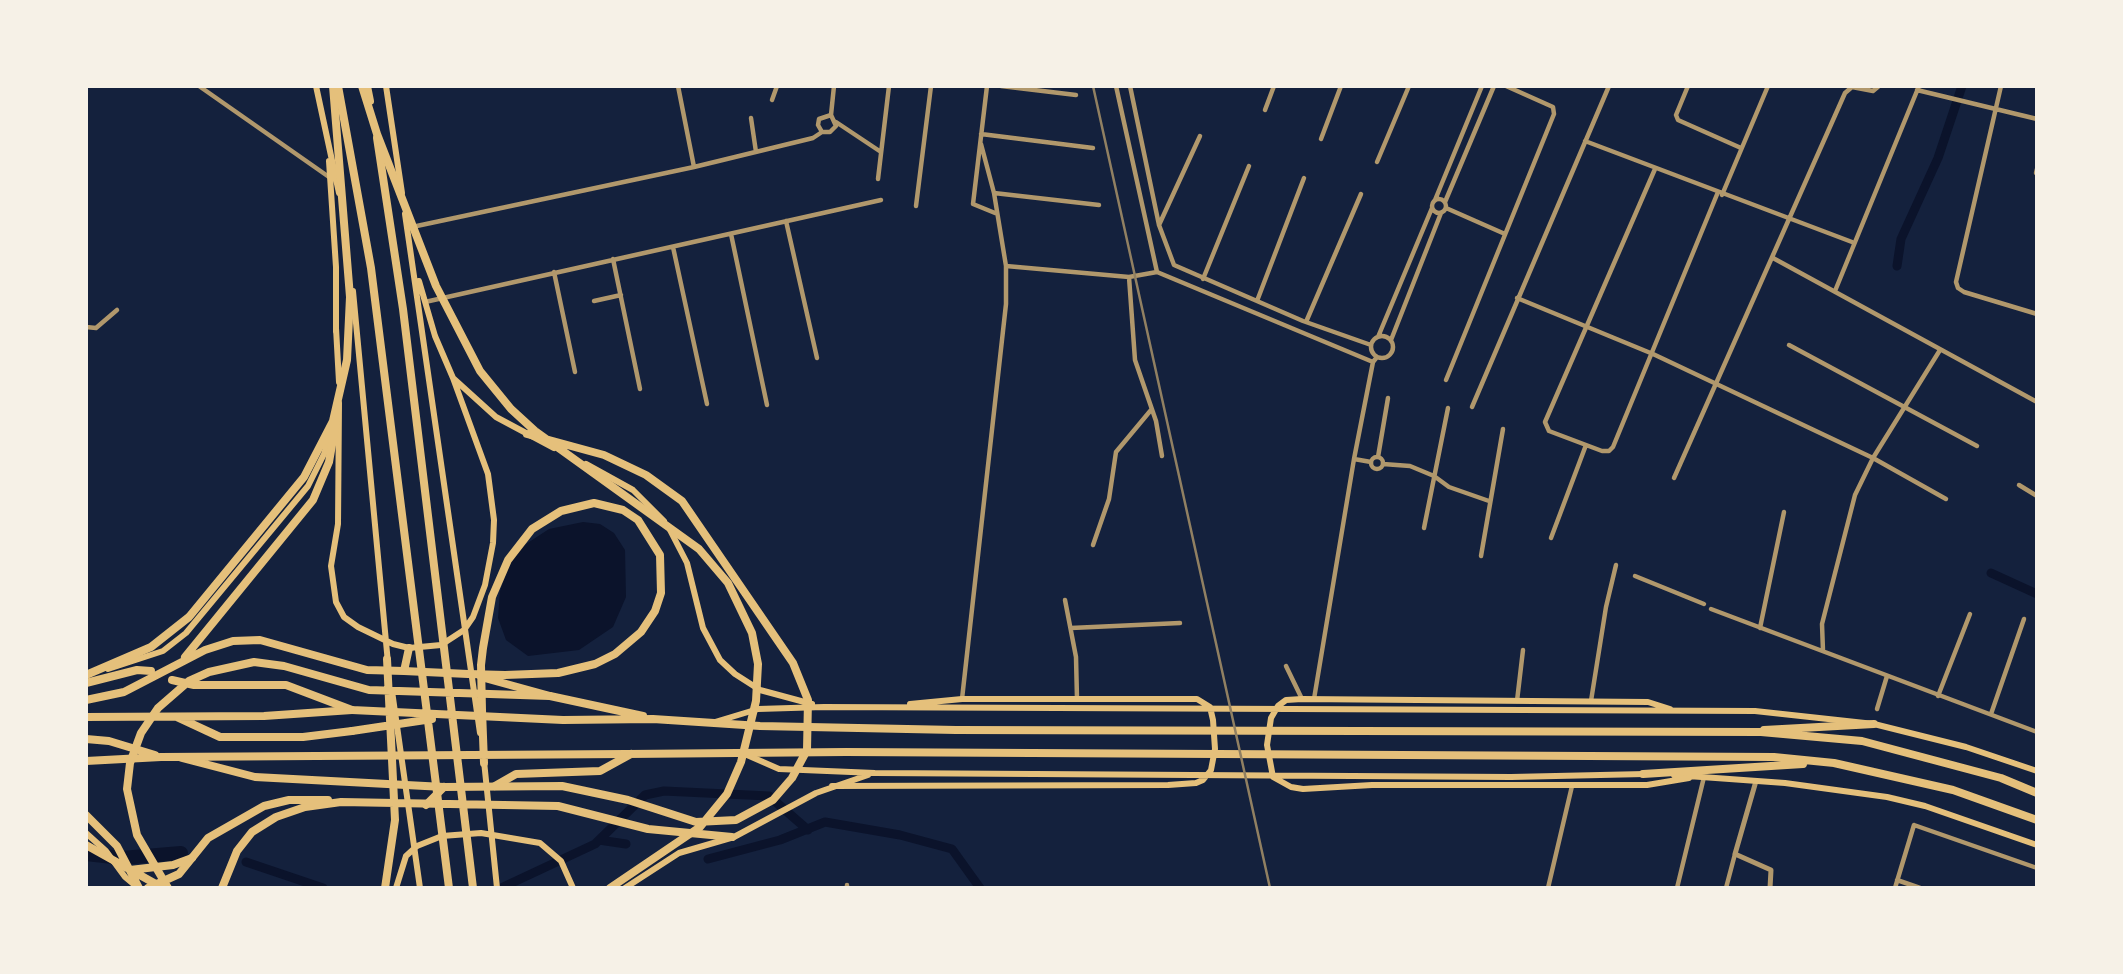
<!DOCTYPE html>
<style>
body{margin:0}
#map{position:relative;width:2123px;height:974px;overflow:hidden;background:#14213d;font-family:"Noto Sans",sans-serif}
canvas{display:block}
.frame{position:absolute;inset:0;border:88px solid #f6f1e7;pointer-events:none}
</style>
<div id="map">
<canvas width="2123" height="974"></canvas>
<div class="frame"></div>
</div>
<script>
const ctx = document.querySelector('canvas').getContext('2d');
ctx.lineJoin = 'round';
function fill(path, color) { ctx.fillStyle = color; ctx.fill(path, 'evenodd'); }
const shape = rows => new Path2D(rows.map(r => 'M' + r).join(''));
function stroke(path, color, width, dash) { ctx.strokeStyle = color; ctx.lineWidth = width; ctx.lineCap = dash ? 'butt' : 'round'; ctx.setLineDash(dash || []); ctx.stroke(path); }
const water = shape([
 [583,522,600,524,614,533,625,550,626,597,613,627,579,650,528,656,506,640,498,618,500,591,509,565,523,546,549,529]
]);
const canal = shape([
 [1897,266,1901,239,1938,158,1962,86],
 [1991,573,2037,594],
 [599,840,626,844],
 [708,859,780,840,825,822,900,835,952,849,980,888],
 [246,862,323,888],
 [501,888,595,844,645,795,664,791,769,796,808,830]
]);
const river = shape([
 [86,854,122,858,181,853]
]);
const minor = shape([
 [199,86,329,177],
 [678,86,694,167],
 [987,86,973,204,995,213],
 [1001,86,1076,95],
 [1116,86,1157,272,1373,362],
 [1130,86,1159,225,1174,265,1303,321,1371,345],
 [1688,86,1676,115,1678,120,1741,148],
 [2001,86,1956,282,1958,288,1964,292,2037,314],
 [1917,90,2037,119],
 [772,100,777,86],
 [1265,110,1274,86],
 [831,115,819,119,818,125,822,132,830,132,836,126,831,115,834,86],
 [751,118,756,152],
 [836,122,881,152],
 [981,134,1093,148],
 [1321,139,1341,86],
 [1585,141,1852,242],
 [981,144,994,193,1006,266],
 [1377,162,1409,86],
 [1655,169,1545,422,1549,431,1602,451,1609,451,1613,447,1718,192],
 [2036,173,2037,169],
 [878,179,889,86],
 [994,193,1099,205],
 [1722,195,1768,86],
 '1432 206a7 7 0 1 1 14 0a7 7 0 1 1-14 0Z',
 [1435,200,1482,86],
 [1445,202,1494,86],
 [916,206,931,86],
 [1446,208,1505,234],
 [786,221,817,358],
 [1159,225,1200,136],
 [412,227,694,167,813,138,822,132],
 [731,234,767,405],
 [673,247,707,404],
 [1773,258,2037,402],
 [613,259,640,389],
 [554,272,575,372],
 [1129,277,1135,360,1156,421,1162,456],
 [1203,279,1249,166],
 [1835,291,1919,86],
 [1517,298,1653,354,1873,458,1946,499],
 [594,301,621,295],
 [1257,301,1304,178],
 [425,302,881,200],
 [1306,322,1361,194],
 [86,327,96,328,117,310],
 '1371 347a11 11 0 1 1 22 0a11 11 0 1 1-22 0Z',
 [1378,337,1432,208],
 [1391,340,1441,213],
 [1789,345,1977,446],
 [1446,380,1554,114,1553,107,1506,86],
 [1472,407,1609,86],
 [1378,457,1388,398],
 '1371 463a6 6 0 1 1 12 0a6 6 0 1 1-12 0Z',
 [1354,459,1371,462],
 [1383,464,1410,466,1434,476,1449,487,1489,501],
 [1674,478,1845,93,1852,87,1873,91,1879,86],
 [2019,485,2037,496],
 [1424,528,1448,408],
 [1551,538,1586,445],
 [1093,545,1109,499,1116,452,1151,410],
 [1481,556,1503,429],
 [1635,576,1704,604],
 [1065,600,1076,657,1077,699],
 [1711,609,2037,732],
 [1071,628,1180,623],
 [1760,628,1784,512],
 [1823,651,1822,624,1855,495,1873,458,1940,350],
 [1286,666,1302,699],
 [1938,696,1970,614],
 [962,699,1006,304,1006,266,1129,277,1157,272],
 [1314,699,1354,459,1373,362,1377,357],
 [1517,701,1523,650],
 [1591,701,1606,607,1616,565],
 [1877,709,1887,676],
 [1991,714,2024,619],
 [1897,880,1920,888],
 [847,888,847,885],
 [1548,888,1572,786],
 [1677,888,1704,777],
 [1726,888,1735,854],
 [1895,888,1914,825,2037,868]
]);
const tertiary = shape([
 [1756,781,1735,854,1771,870,1770,888]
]);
const secondary = shape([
 [316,86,339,193],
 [386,86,402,193],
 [329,161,336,267,336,332],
 [405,214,480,733],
 [419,281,435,336,453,378,496,417,554,448],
 [353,291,388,663],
 [336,328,339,382],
 [339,403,338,524,331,566,336,602,344,617,358,627,393,644,409,648,441,645,464,630,473,617,485,585,493,543,494,520,488,474,453,378],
 [586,464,633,490,664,521],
 [670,530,687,563,703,628,720,660,735,674,760,690,812,704],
 [108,669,163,651,186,633,308,486,324,454,331,430],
 [392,691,420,888],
 [1670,709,1648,702,1302,699,1286,700,1278,706,1271,718,1267,745,1273,777,1291,787,1303,789,1372,785,1647,785,1689,778],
 [715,722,758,709,824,707,1755,711,1874,724,1966,747,2037,771],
 [747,755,779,769,875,773,1511,777,1645,774],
 [484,761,497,888],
 [1674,775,1785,783,1887,797,1925,806,2037,845],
 [832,786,1168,785,1196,783,1203,780,1211,770,1215,749,1213,720,1210,707,1197,699,962,699,910,704],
 [86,833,106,851,125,877,137,887],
 [396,888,406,856,417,846,442,836,481,833,540,843,561,861,573,888],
 [625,888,679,853,734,837,816,793,868,775]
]);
const trunk = shape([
 [338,86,371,268,449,888],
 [367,86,370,101],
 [377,138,403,309,473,888],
 [172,680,194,685,286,685,352,710,563,720,653,719,760,726,956,730,1761,732,1862,741,2001,778,2037,793],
 [86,683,137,670,151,671],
 [1764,730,1874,724],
 [352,731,432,719],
 [627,754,846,752,1774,757,1834,763,1953,790,2037,820],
 [1643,774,1803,764],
 [495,786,516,774,600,771,631,754],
 [148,888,179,874,208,838,264,806,289,800,328,800],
 [168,888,137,835,127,789,130,763,141,733,158,708,189,681,209,672,254,662,284,666,369,690,550,696,643,716],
 [222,888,237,851,252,832,276,817,305,807,341,802,558,806,648,829,732,837],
 [385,888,395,820,387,659]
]);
const motorway = shape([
 [362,86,377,134,436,286,480,371,511,409,535,431,699,549,728,583,752,633,758,664,756,701,741,762,727,794,700,827,610,888],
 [185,657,313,500,329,462,336,422],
 [404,671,409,648],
 [86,675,151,647,189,617,304,477,333,421,347,360,350,297,333,86],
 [481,677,550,696],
 [86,700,124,692,205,650,233,641,260,640,367,670,404,671,468,674,505,675,558,673,595,664,615,654,641,632,655,611,661,593,660,555,638,520,623,510,594,503,561,511,532,529,508,560,492,597,483,648,481,665,482,710,484,763],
 [86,717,264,716,352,710],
 [177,717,220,737,303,737,352,731],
 [86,739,109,741,155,755],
 [182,758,255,777,444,787,562,786,628,800,696,822,736,820,773,800,792,778,807,750,808,700,793,663,682,501,646,475,604,455,527,434],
 [86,761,161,757,627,754],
 [426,805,444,787],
 [86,815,117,846,139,888],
 [86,845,163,888],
 [130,870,173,865,192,858]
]);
const rail = shape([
 [1093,86,1270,888]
]);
fill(water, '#0b132b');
stroke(canal, '#0b132b', 9);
stroke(river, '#0b132b', 14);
stroke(minor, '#b1986c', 4.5);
stroke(tertiary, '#b1986c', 5);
stroke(secondary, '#e5c07b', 6);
stroke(trunk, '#e5c07b', 8);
stroke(motorway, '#e5c07b', 8);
stroke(rail, '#918062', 2.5);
</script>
